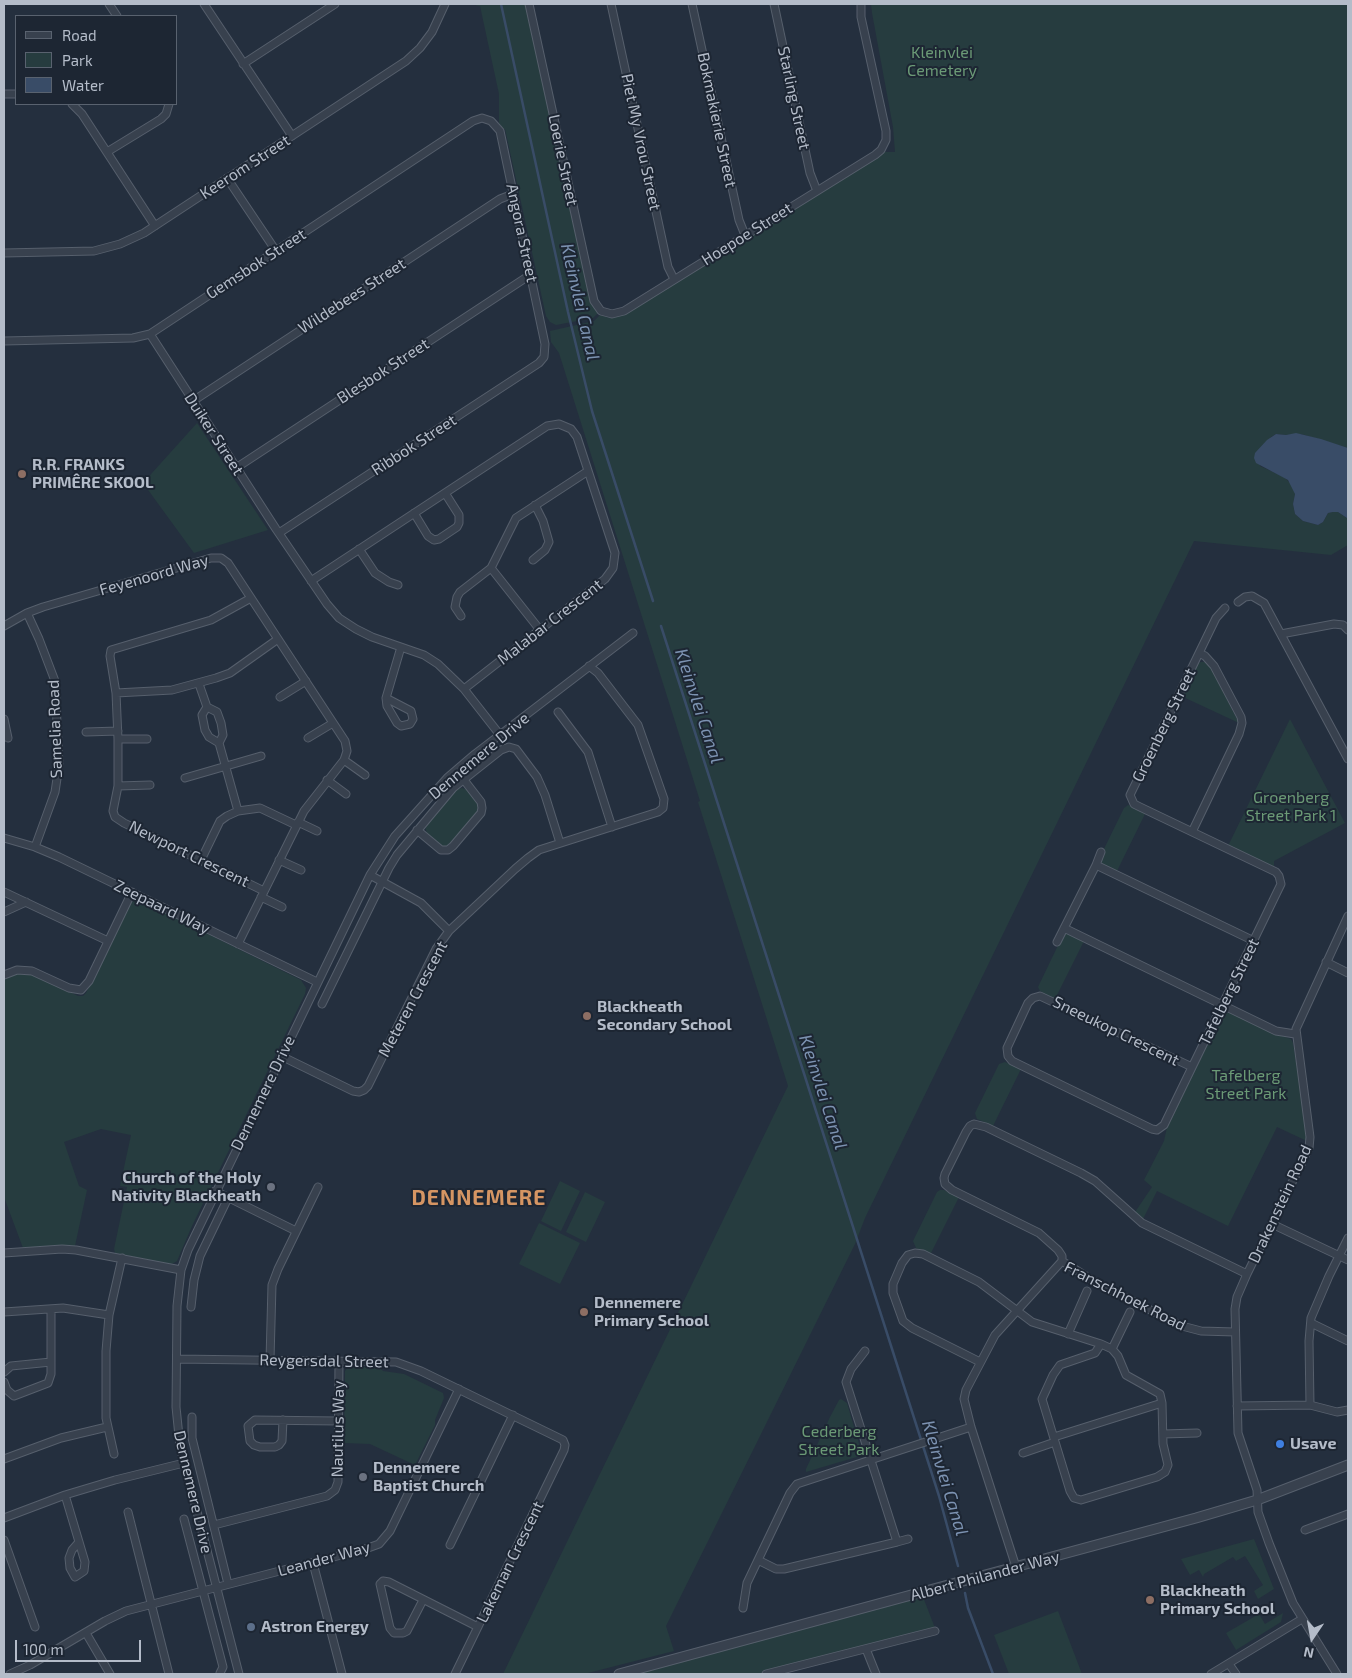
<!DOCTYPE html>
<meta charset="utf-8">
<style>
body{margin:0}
#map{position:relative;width:1352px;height:1678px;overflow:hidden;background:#242f3e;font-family:"Exo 2",sans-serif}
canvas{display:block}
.frame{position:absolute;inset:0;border:5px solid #b4bcc9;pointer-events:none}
.legend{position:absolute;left:15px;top:15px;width:162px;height:90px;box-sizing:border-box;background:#1d2633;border:1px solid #59626f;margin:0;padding:6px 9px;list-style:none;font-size:15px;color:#b4bcc9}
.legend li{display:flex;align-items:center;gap:10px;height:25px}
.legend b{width:25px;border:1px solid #59626f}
.north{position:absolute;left:1287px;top:1613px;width:50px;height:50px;-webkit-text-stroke:4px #1d2633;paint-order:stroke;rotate:192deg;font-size:14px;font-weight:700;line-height:20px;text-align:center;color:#b4bcc9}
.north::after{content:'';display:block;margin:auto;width:18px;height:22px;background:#b4bcc9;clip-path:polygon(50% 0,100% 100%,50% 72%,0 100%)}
.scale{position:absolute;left:15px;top:1640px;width:126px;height:22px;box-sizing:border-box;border:2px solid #b4bcc9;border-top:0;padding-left:6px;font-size:15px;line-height:18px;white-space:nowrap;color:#b4bcc9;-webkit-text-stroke:4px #1d2633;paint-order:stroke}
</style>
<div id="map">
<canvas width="1352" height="1678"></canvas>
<div class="frame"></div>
<ul class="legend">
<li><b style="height:6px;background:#38414e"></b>Road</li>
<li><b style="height:14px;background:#263c3f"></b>Park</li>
<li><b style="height:14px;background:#394c67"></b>Water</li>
</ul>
<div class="north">N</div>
<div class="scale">100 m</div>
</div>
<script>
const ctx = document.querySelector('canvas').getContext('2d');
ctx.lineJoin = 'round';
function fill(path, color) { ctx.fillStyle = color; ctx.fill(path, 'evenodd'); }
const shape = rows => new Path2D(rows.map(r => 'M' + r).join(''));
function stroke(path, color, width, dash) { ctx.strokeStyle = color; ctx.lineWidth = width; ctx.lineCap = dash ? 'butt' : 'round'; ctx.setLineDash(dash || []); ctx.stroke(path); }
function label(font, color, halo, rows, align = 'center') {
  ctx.font = font + ' "Exo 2",sans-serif'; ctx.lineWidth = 4; ctx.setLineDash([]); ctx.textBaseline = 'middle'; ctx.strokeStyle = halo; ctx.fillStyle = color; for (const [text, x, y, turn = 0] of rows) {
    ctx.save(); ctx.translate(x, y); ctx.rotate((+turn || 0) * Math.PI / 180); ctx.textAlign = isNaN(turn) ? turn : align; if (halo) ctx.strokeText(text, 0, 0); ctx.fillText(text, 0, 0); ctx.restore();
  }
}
const green = shape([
 [470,4,526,4,591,303,598,313,593,318,556,325,550,322,546,316,505,129,502,129,499,123,499,94,480,6],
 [871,4,1348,4,1348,448,1301,434,1286,435,1276,434,1271,437,1260,466,1284,477,1292,485,1295,494,1293,504,1295,514,1303,521,1318,525,1323,522,1328,513,1333,512,1338,512,1347,518,1348,517,1348,545,1331,555,1194,541,865,1218,855,1244,666,1626,674,1651,584,1674,503,1674,788,1086,698,802,700,801,559,353,551,342,550,331,594,321,600,315,609,318,620,316,875,159,884,152,895,152,893,127,872,13],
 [197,423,268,530,194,553,143,483],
 [1201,662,1206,662,1210,666,1239,723,1181,696,1197,664],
 [1290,719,1345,823,1274,861,1274,868,1228,846],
 [462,788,468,790,478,803,478,811,451,843,446,846,441,846,427,834,425,826,457,789],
 [1128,805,1146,812,1117,871,1102,864,1100,857,1124,808],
 [139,900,301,980,306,988,305,994,192,1226,177,1261,172,1264,167,1264,115,1253,114,1249,127,1187,120,1186,131,1135,101,1129,64,1142,79,1186,87,1190,75,1246,23,1248,4,1197,4,978,15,973,24,972,36,975,78,996,83,996,86,993,129,904,134,901],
 [1067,933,1084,941,1055,999,1040,991,1038,987,1063,935],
 [1226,1013,1231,1013,1272,1033,1291,1039,1293,1043,1307,1132,1307,1141,1277,1127,1228,1226,1157,1191,1142,1221,1133,1215,1152,1187,1144,1180,1164,1141,1167,1127,1222,1015],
 [1005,1062,1021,1069,993,1126,977,1119,975,1113,999,1064],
 [560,1181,580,1191,561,1231,541,1221],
 [940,1190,944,1190,959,1197,930,1255,916,1248,913,1241,937,1192],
 [585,1192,605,1202,586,1242,566,1232],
 [539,1223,580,1243,560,1284,519,1264],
 [348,1367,379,1367,383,1371,404,1374,443,1393,444,1398,435,1420,435,1425,415,1465,370,1444,344,1443,345,1371],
 [841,1399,847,1403,862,1454,860,1456,806,1472,806,1469,830,1417,839,1400],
 [1254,1539,1274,1589,1258,1599,1254,1591,1263,1585,1245,1556,1236,1561,1233,1557,1204,1574,1203,1577,1199,1570,1190,1575,1181,1559],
 [923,1597,935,1628,757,1674,631,1674],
 [1058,1611,1082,1674,1009,1674,994,1635],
 [1283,1613,1281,1622,1236,1650,1226,1633,1259,1614,1265,1624]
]);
const water = shape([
 [1296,433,1321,439,1348,448,1348,517,1347,518,1338,512,1333,512,1328,513,1323,522,1318,525,1303,521,1295,514,1293,504,1295,494,1288,480,1256,463,1254,458,1255,453,1267,440,1276,434,1286,435]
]);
const stream = shape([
 [501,4,568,312,592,411,653,601],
 [661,626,939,1496,958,1566],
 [965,1593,968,1608,993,1674]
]);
const minor = shape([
 [109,4,117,16],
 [204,4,292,136],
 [529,4,594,301,601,311,612,314,624,311,875,155,881,150,886,140,886,131,861,17,861,4],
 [611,4,668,267,674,279],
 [692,4,739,220,745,235],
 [774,4,810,173,817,191],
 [243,64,335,4],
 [4,94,16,94],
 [72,104,82,114,155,226],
 [107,152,161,119,166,114,169,104],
 [227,178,276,251],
 [4,253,94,251,120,244,144,233,406,61,420,48,432,32,445,4],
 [150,334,276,529,327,604,339,618,356,629,372,637,424,655,438,664,464,689,500,735],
 [4,341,133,338,150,334,473,121,482,118,491,121,500,131,545,344,544,357,539,363,279,533],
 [193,401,500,199,513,194],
 [236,468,530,275],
 [414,513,428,536,434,540,439,539,457,527,459,523,459,515,445,493],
 [359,549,375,573,389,582,398,585],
 [533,560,545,550,549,542,543,521,535,505],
 [491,568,540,630],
 [311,581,547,426,559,424,571,429,577,437,615,553,613,568,605,579,464,689],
 [251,598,211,620,111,650,110,656,116,693,118,739,118,786,113,811,115,817,124,823,264,891],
 [1238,602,1245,597,1252,596,1264,603,1348,759],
 [27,613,39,639,55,681,59,765,55,792,35,847],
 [461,616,455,607,457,597,460,592,491,568,516,518,588,471],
 [4,626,27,613,43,607,211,558,221,558,228,563,345,741,347,751,344,760,304,811,238,944],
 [1281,634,1334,624,1343,625,1348,630],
 [199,684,207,707,217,712,221,723,223,735,219,743,238,811],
 [116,693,172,690,216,678,230,673,278,639],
 [280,697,306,681],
 [386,698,411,711,413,719,410,724,401,726,397,723,387,706,386,698,401,647],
 [207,707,202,715,205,730,209,737,219,743],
 [558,712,588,752,612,827],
 [4,719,8,738],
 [86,732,118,731],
 [308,738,333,723],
 [118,739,147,739],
 [344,760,365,775],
 [185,778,261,756],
 [327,780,346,794],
 [118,786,150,785],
 [298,822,317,831],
 [417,830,441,850,448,850,453,846,481,813,482,808,481,802,464,780],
 [1192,832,1239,734,1242,723,1241,717,1214,666,1205,656,1199,653],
 [4,838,35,847,59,857,317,982],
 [201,860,220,821,227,816,238,811,260,808,296,825],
 [279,860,301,870],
 [1096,865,1254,941],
 [370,875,421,903,449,931],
 [4,892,108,941],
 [261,897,282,907],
 [4,912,26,902],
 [1064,928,1276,1031,1295,1034],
 [1057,942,1096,865,1101,852],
 [1326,962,1348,973],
 [4,975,17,970,32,971,69,988,81,990,89,981,132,892],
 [322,1004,389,868,397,855,453,788,501,750,509,747,516,749,537,777,545,795,560,843],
 [281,1056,353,1091,359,1092,364,1090,368,1086,436,949,449,931,515,869,528,858,539,850,658,812,663,808,664,799,638,725,598,673,589,666],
 [1192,1067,1040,996,1033,998,1028,1003,1007,1048,1008,1056,1012,1061,1152,1129,1157,1130,1164,1125,1179,1094,1281,884,1279,876,1276,872,1140,807,1134,804,1130,795,1216,618,1225,608],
 [215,1191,296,1231],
 [1272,1224,1348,1260],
 [4,1253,62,1249,76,1250,181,1270],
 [1062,1261,1062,1256,1058,1250,1039,1233,952,1190,945,1184,944,1178,945,1174,966,1132,970,1126,974,1124,986,1127,1081,1173,1095,1181,1142,1223,1247,1274],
 [1062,1261,1097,1283,1182,1326,1201,1331,1235,1332],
 [191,1307,194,1280,200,1256,228,1198],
 [4,1312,63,1308,109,1315],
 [1311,1323,1348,1341],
 [1068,1334,1087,1291],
 [1112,1349,1130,1312],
 [177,1359,396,1362,421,1371,563,1440,565,1445,564,1450,455,1674],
 [270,1360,272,1285,278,1269,318,1187],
 [980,1362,912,1328,903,1321,893,1293,893,1284,902,1263,908,1255,915,1253,923,1254,979,1282,1032,1322,1101,1344,1112,1349,1118,1356,1126,1375,1160,1394,1162,1403,1163,1444,1168,1465,1165,1472,1157,1477,1081,1500,1074,1498,1070,1491,1042,1399,1053,1375,1060,1365,1095,1353,1101,1344],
 [4,1372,11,1366,51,1362],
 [4,1382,7,1390,14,1396,48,1383,51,1374,51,1309],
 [1310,1405,1309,1341,1311,1318,1329,1276,1348,1238],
 [1237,1406,1310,1405,1337,1412,1348,1410],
 [192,1417,192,1438,228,1584],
 [283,1420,282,1441,279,1445,275,1447,260,1447,254,1445,250,1441,248,1426,255,1420,338,1421],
 [1163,1434,1197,1433],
 [1054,1437,1162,1403],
 [1023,1453,1055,1442],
 [114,1454,106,1418,106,1351,109,1315,122,1258],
 [4,1459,61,1438,107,1427],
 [65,1495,85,1562,84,1571,75,1577,70,1568,69,1558,72,1550,79,1542],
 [128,1512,169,1674],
 [4,1518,65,1495,115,1480,184,1463],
 [184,1519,223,1667,220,1673],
 [214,1525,327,1496,335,1490,338,1482,339,1361],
 [1305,1530,1348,1514],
 [4,1540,35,1627],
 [897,1542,908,1539],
 [450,1545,513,1415],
 [758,1560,776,1569,784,1569,897,1542,846,1382,851,1369,865,1351],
 [313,1563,342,1674],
 [1016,1567,971,1427,964,1399,966,1390,995,1335,1062,1261],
 [423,1600,407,1631,403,1633,394,1633,390,1628,380,1584,383,1581,389,1582,478,1627],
 [743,1608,747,1583,790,1493,797,1484,971,1427],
 [86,1633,110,1674],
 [866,1649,876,1674],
 [1229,1664,1236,1674],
 [10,1674,30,1665,105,1621,126,1611,368,1548,379,1544,390,1531,459,1389],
 [239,1674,180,1446,176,1407,177,1306,181,1270,188,1250,370,875,395,836,447,778,475,754,633,633],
 [766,1674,935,1631],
 [1211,1674,1302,1619],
 [1337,1674,1293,1603,1269,1543,1258,1512,1257,1490,1238,1433,1235,1309,1237,1297,1247,1274,1309,1148,1310,1137,1296,1029,1348,916]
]);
const tertiary = shape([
 [619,1674,1196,1518,1257,1500,1348,1465]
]);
const markers = [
 [22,474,5,"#8d6e63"],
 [587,1016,5,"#8d6e63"],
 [271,1187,5,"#6b7280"],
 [584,1312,5,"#8d6e63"],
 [1280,1444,5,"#3f7fe0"],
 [363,1477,5,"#6b7280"],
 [1150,1600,5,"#8d6e63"],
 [251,1627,5,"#5c6f8a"]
];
const parkNames = [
 ["Kleinvlei",942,53],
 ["Cemetery",942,71],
 ["Groenberg",1291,798],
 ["Street Park 1",1291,816],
 ["Tafelberg",1246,1076],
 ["Street Park",1246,1094],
 ["Cederberg",839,1432],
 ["Street Park",839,1450]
];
const streetNames = [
 ["Starling Street",794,98,78],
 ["Bokmakierie Street",717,120,78],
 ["Piet My Vrou Street",641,142,78],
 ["Loerie Street",563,160,78],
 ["Keerom Street",245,167,-33],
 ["Angora Street",522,233,78],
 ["Hoepoe Street",747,234,-32],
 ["Gemsbok Street",256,264,-33],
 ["Wildebees Street",352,296,-33],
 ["Blesbok Street",383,371,-33],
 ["Duiker Street",214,434,57],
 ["Ribbok Street",414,445,-33],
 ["Feyenoord Way",154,575,-16],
 ["Malabar Crescent",550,622,-38],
 ["Groenberg Street",1164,725,-64],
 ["Samelia Road",55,729,-92],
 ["Dennemere Drive",479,756,-40],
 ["Newport Crescent",189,854,26],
 ["Zeepaard Way",162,907,26],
 ["Tafelberg Street",1229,992,-64],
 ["Meteren Crescent",413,999,-62],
 ["Sneeukop Crescent",1116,1031,26],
 ["Dennemere Drive",263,1093,-64],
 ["Drakenstein Road",1280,1204,-65],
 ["Franschhoek Road",1125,1296,27],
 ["Reygersdal Street",324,1361,1],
 ["Nautilus Way",338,1429,-89],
 ["Dennemere Drive",193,1492,77],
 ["Leander Way",324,1559,-15],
 ["Lakeman Crescent",510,1562,-64],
 ["Albert Philander Way",985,1576,-15]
];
const poiNames = [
 ["R.R. FRANKS",32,465],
 ["PRIMÊRE SKOOL",32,483],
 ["Blackheath",597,1007],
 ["Secondary School",597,1025],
 ["Church of the Holy",261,1178,"right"],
 ["Nativity Blackheath",261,1196,"right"],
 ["Dennemere",594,1303],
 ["Primary School",594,1321],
 ["Usave",1290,1444],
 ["Dennemere",373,1468],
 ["Baptist Church",373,1486],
 ["Blackheath",1160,1591],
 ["Primary School",1160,1609],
 ["Astron Energy",261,1627]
];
const waterNames = [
 ["Kleinvlei Canal",580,302,77],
 ["Kleinvlei Canal",699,706,72],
 ["Kleinvlei Canal",823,1092,72],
 ["Kleinvlei Canal",945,1478,73]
];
const districtNames = [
 ["DENNEMERE",479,1198]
];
fill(green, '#263c3f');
fill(water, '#394c67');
stroke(stream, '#394c67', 2.5);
stroke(minor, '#565f6c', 9);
stroke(tertiary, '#565f6c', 11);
stroke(minor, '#38414e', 7);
stroke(tertiary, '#38414e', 9);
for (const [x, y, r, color] of markers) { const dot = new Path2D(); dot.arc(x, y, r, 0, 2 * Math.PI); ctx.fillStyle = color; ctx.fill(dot); stroke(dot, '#1d2633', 2); }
label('16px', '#6b9a76', '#1d2633', parkNames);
label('16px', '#b4bcc9', '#1d2633', streetNames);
label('bold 16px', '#b4bcc9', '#1d2633', poiNames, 'left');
label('italic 18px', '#7c92b1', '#1d2633', waterNames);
ctx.letterSpacing = '1px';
label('bold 21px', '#d59563', '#1d2633', districtNames);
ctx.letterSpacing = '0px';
</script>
